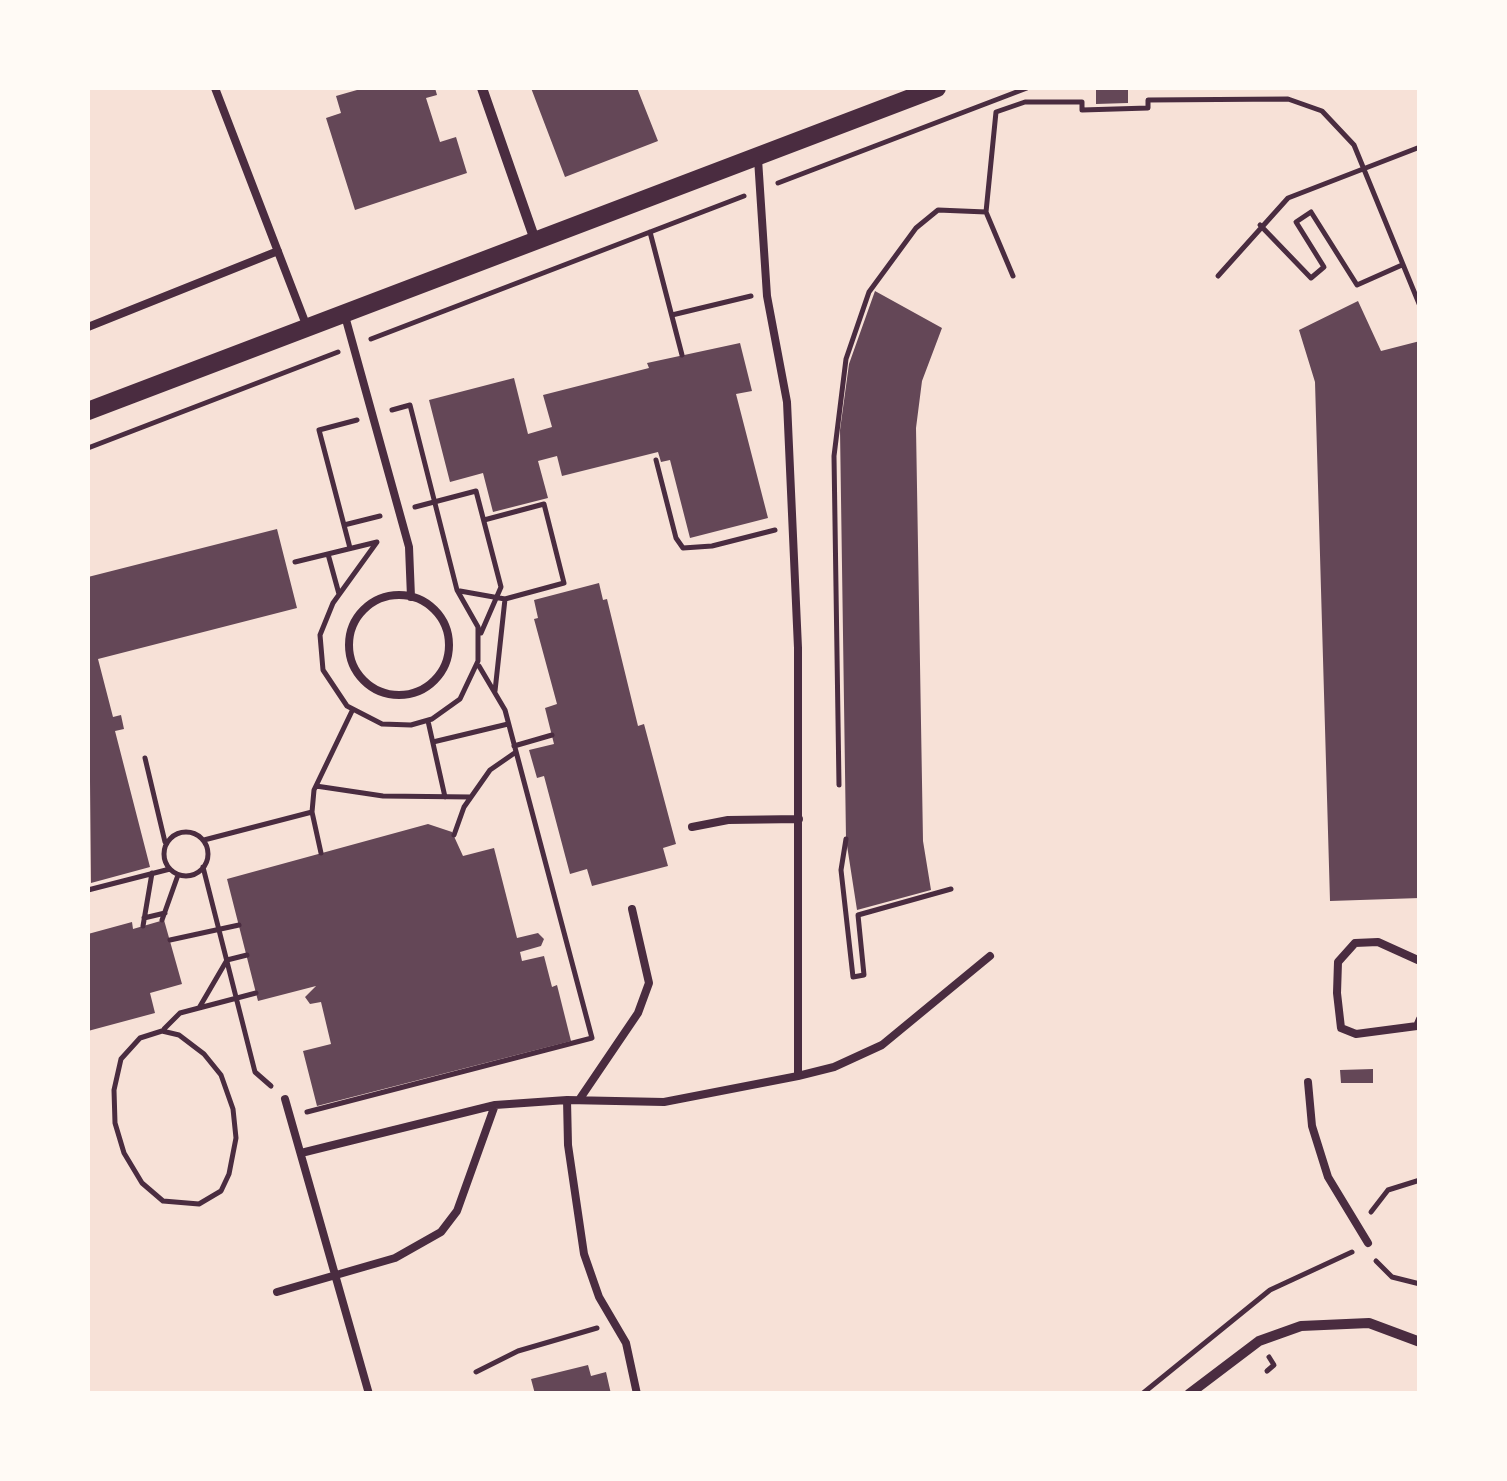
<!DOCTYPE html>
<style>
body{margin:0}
#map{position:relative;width:1507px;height:1481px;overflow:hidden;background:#f7e1d7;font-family:Roboto,sans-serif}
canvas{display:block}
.frame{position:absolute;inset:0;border:90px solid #fffaf5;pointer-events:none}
</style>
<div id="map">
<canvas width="1507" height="1481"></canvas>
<div class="frame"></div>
</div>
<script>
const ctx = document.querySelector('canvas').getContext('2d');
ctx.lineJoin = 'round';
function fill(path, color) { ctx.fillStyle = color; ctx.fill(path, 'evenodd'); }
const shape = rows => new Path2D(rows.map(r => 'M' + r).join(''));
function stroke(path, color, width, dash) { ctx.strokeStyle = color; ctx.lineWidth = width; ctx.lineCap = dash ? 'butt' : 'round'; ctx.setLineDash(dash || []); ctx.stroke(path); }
const building = shape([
 [364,88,435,88,437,95,426,98,440,142,456,137,467,173,355,210,326,118,341,113,336,96],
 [531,88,637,88,658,141,565,177],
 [1096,90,1128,90,1128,103,1096,104],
 [875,291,942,328,922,381,916,428,923,841,931,890,857,910,846,839,840,430,849,364],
 [1358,301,1381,351,1420,341,1420,898,1330,901,1315,382,1299,330],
 [740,343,752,391,736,394,768,518,690,538,670,460,661,462,658,452,562,476,557,456,538,461,548,498,493,512,483,473,450,482,429,400,514,378,528,434,552,427,543,395,649,368,647,363],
 [277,529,297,608,98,659,113,717,121,715,124,729,115,731,150,867,91,883,88,577],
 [599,583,603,600,607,599,638,726,644,724,676,844,663,848,668,866,592,886,587,869,570,874,544,776,537,778,529,750,554,744,545,708,557,704,534,619,538,618,534,600],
 [428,824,452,832,463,856,494,848,517,938,538,933,544,939,541,946,520,952,522,961,544,956,552,987,557,985,571,1041,317,1106,303,1051,331,1044,321,1002,310,1004,305,997,316,986,258,1001,227,879],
 [164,920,182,984,150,993,155,1013,88,1031,88,934,132,922,133,929],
 [1373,1069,1373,1083,1341,1083,1340,1070],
 [588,1365,591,1376,606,1372,611,1394,535,1394,531,1379]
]);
const path = shape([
 [778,183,1027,88],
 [986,212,996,112,1025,102,1082,102,1082,110,1148,108,1148,100,1288,99,1322,111,1354,145,1420,306],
 [1260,225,1311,278,1324,267,1296,222,1311,212,1357,285,1402,265],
 [650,232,682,355],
 [1218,276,1288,198,1420,147],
 [672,315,751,296],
 [371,339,744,196],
 [88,448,338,352],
 [656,460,676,538,683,548,712,546,775,530],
 [415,507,476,491,501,587,481,633],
 [484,520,544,504,564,583,505,599],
 [344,525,380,516],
 [350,548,319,430,357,420],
 [328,554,339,594],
 [295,562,377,542,333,603,320,635,323,670,347,706,382,724,411,725,432,719,460,699,478,661,478,627,457,590,410,405,392,410],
 [460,591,505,599,495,691],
 [428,721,445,797],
 [433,742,508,724],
 [514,746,552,735],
 [145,758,165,842],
 [839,785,834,456,846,359,869,292,916,228,938,210,986,212,1013,276],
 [316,786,383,796,471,797],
 '164 854a22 22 0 1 1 44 0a22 22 0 1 1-44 0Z',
 [454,835,464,807,490,770,516,752],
 [846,839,841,870,853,977,864,975,858,915,951,889],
 [204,840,312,812],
 [321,853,312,812,314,790,352,711],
 [203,867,255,1072,271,1086],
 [88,890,170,869],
 [144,918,165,913],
 [162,920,178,875],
 [143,926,152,873],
 [170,940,239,925],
 [199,1008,227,960,247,955],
 [164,1029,180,1013,256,993],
 [162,1031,179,1035,204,1054,221,1075,233,1109,236,1138,229,1174,221,1191,199,1204,163,1201,142,1183,124,1153,115,1123,114,1090,121,1059,140,1038,162,1031],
 [307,1112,592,1038,505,710,479,666],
 [1371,1212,1388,1190,1420,1180],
 [1376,1261,1392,1277,1420,1284],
 [1267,1371,1274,1365,1269,1357],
 [476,1372,518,1351,597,1328],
 [1142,1394,1270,1290,1352,1252]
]);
const service = shape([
 [215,88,307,327],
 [345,316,409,547,411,597],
 [88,327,278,251],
 '349 645a50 50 0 1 1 100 0a50 50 0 1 1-100 0Z',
 [692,827,728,820,799,819],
 [1420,961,1378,942,1355,943,1338,962,1337,993,1341,1028,1356,1034,1417,1026,1420,1019],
 [798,1076,834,1067,882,1045,990,956],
 [1308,1082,1312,1126,1328,1177,1368,1243],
 [285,1099,369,1394],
 [567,1100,568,1145,584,1254,599,1297,626,1343,637,1394],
 [579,1100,638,1013,649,983,632,909],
 [301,1153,495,1105],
 [277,1292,395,1258,441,1232,457,1211,495,1105,567,1100,664,1102,798,1076,798,648,787,402,767,296,758,159]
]);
const minor = shape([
 [482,88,535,240],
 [1189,1394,1259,1341,1301,1326,1369,1323,1420,1342]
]);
const tertiary = shape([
 [88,411,937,88]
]);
fill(building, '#644757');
stroke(path, '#4a2c40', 5);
stroke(service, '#4a2c40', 8);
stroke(minor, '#4a2c40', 10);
stroke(tertiary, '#4a2c40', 18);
</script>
